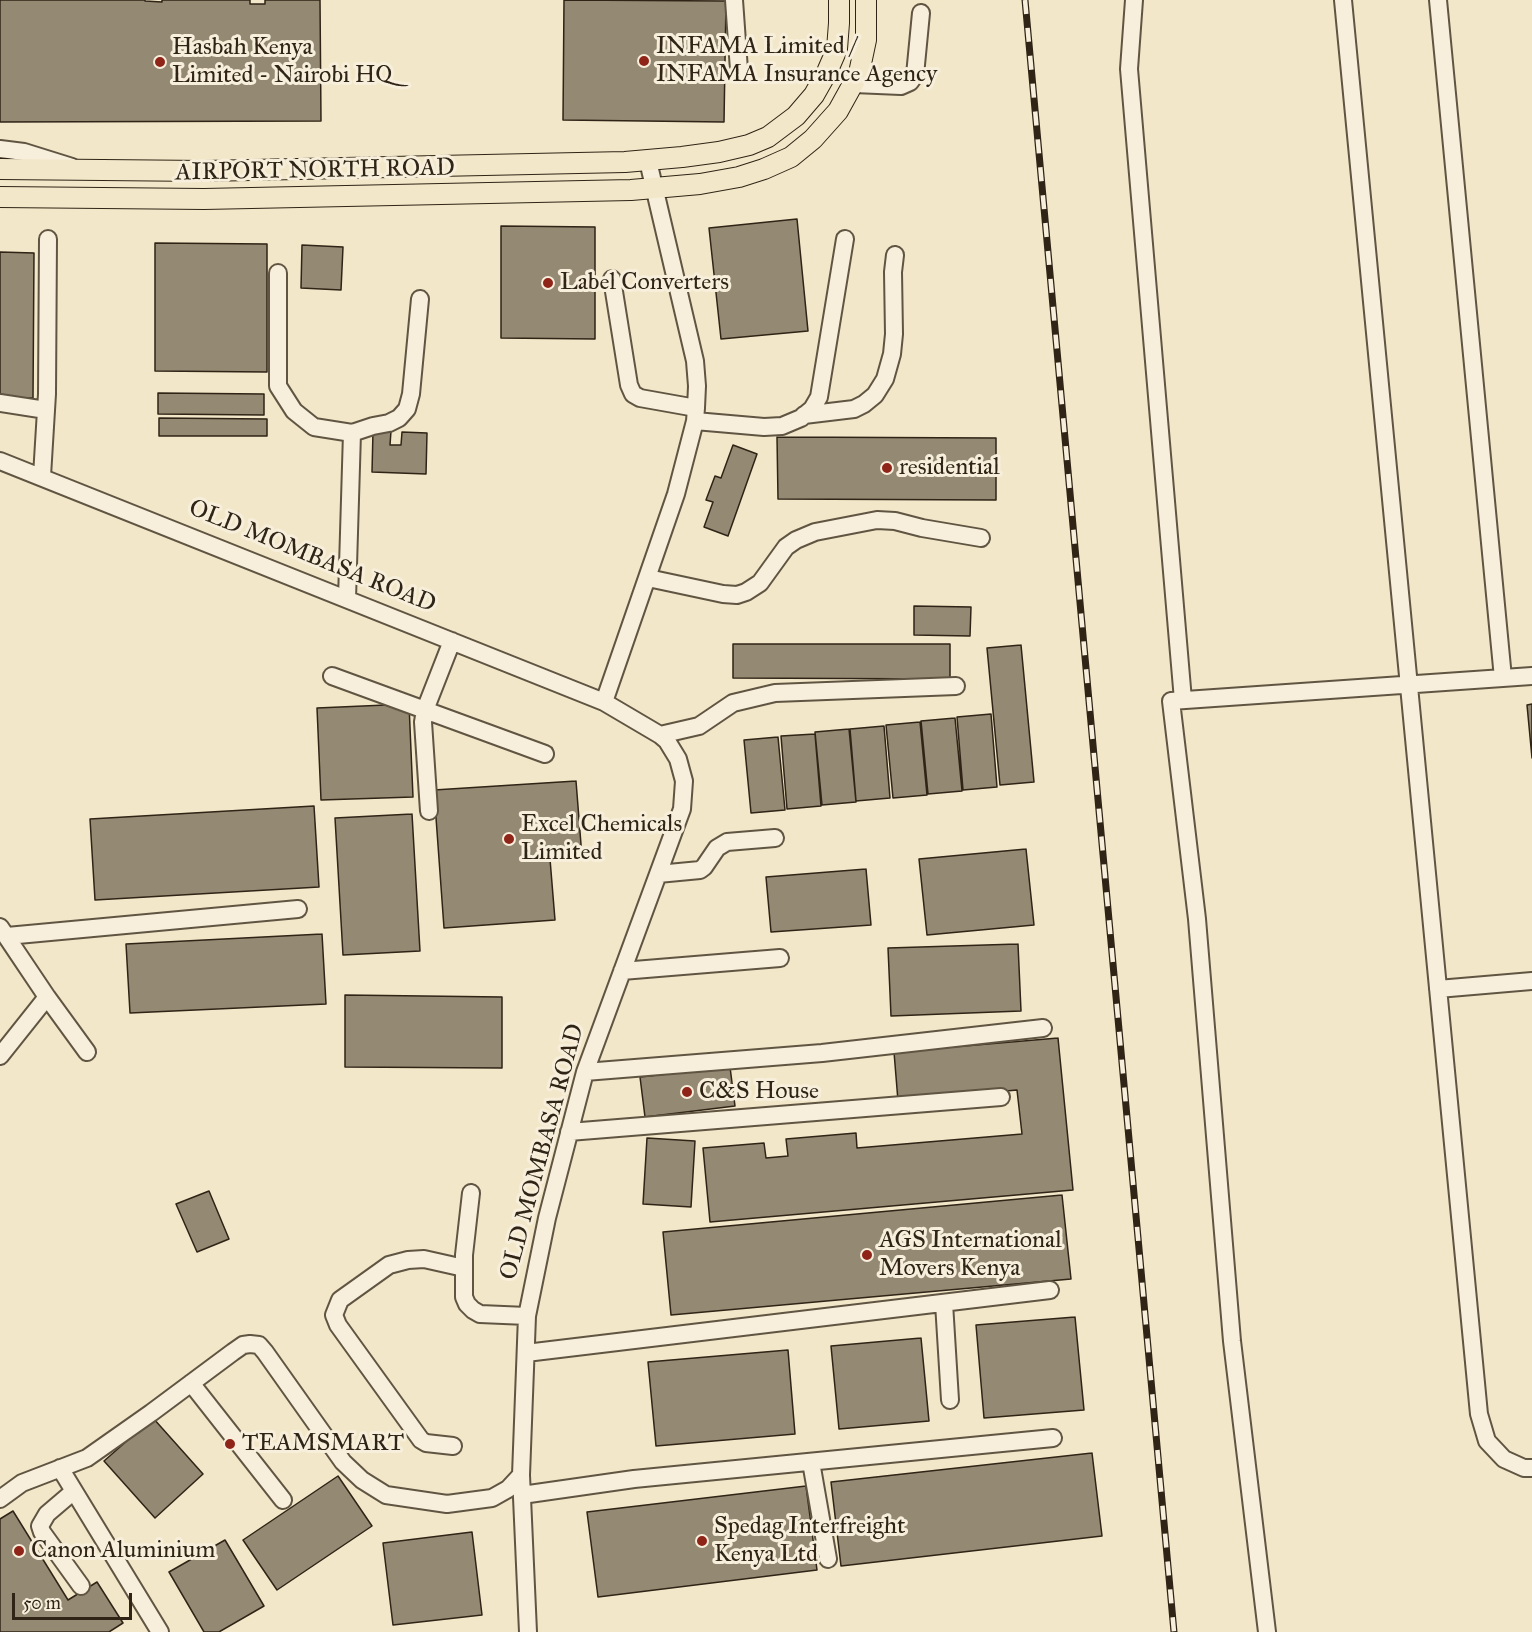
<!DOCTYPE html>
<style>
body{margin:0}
#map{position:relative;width:1532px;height:1632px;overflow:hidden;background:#f2e7c8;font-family:"IM FELL Great Primer",serif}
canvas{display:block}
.scale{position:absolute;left:12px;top:1593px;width:120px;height:27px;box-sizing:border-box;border:3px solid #2f2416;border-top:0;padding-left:8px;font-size:18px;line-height:21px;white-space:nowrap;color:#2f2416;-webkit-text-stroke:4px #f7efdb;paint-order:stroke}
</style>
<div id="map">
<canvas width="1532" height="1632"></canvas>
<div class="scale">50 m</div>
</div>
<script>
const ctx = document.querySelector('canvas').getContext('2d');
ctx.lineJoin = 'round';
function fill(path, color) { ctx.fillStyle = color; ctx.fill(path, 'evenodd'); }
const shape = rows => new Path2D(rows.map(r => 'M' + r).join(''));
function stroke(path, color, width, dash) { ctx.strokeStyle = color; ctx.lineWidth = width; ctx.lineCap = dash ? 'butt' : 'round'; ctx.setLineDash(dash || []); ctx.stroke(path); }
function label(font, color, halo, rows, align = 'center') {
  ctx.font = font + ' "IM FELL Great Primer",serif'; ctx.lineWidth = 6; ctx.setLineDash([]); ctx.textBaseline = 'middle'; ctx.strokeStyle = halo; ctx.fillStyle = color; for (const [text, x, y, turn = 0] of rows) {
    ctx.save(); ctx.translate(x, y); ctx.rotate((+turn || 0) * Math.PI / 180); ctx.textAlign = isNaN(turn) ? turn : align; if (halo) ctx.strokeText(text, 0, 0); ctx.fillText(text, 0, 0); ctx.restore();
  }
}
const building = shape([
 [0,0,145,0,145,1,162,2,162,0,250,0,250,4,265,4,265,0,320,0,321,121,0,122,0,0],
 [564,0,726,1,724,122,563,120,564,0],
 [797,219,808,331,721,339,709,228,797,219],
 [501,226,595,227,595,339,501,338,501,226],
 [155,243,267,244,267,372,155,371,155,243],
 [302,245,343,247,341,290,301,288,302,245],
 [0,252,34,253,33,398,0,398,0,252],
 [158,393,264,394,264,415,158,414,158,393],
 [159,418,267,419,267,436,159,436,159,418],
 [373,431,391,431,390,445,401,445,402,432,427,433,426,474,372,472,373,431],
 [777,437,996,438,996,500,778,499,777,437],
 [733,445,757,454,728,536,704,527,713,502,706,500,715,476,721,478,733,445],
 [914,606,971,607,970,636,914,635,914,606],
 [733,644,950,644,950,679,733,678,733,644],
 [1021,645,1034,782,1000,785,987,648,1021,645],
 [409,704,413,797,321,800,317,708,409,704],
 [1532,704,1532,758,1527,705,1532,704],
 [991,714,997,787,963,790,957,717,991,714],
 [955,718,962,791,928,794,921,721,955,718],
 [920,722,927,795,893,798,886,725,920,722],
 [884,726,890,798,856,801,850,729,884,726],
 [849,729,856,802,822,805,815,732,849,729],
 [815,734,821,806,787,809,781,736,815,734],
 [778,737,785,810,751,813,744,740,778,737],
 [576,781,582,857,550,859,555,920,444,928,434,790,576,781],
 [314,806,319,887,95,900,90,819,314,806],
 [412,814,420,951,343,955,335,818,412,814],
 [1026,849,1034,925,927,935,919,859,1026,849],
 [866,869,871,925,771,932,766,877,866,869],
 [322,934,326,1004,130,1013,126,944,322,934],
 [1018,944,1021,1011,891,1016,888,948,1018,944],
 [345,995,502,997,502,1068,345,1067,345,995],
 [1058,1038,1073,1190,710,1222,703,1148,764,1143,766,1158,788,1156,786,1139,856,1133,857,1148,1022,1134,1017,1090,898,1101,894,1052,1058,1038],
 [730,1067,735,1106,645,1117,640,1077,730,1067],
 [647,1138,695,1141,691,1207,643,1204,647,1138],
 [209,1191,229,1239,197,1252,176,1204,209,1191],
 [1062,1195,1071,1279,671,1315,663,1232,1062,1195],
 [1075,1317,1084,1410,984,1418,976,1325,1075,1317],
 [921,1338,929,1421,839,1429,831,1346,921,1338],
 [788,1350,795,1434,656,1446,648,1362,788,1350],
 [153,1418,203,1474,155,1518,104,1461,153,1418],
 [1092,1453,1102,1536,841,1566,831,1482,1092,1453],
 [338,1476,372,1526,277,1590,243,1540,338,1476],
 [806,1486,817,1570,598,1597,587,1512,806,1486],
 [13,1511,68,1600,97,1582,123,1623,109,1632,0,1632,0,1519,13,1511],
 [472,1532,482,1615,393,1625,383,1543,472,1532],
 [225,1540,264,1606,219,1632,204,1632,169,1572,225,1540]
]);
const minor = shape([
 [734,0,739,70],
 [1134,0,1129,69,1183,700],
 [1343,0,1479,1414,1487,1441,1504,1459,1524,1468,1532,1468],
 [1438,0,1503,678],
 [854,84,901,86,910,82,915,75,921,13],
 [0,149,24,152,72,167],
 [278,273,278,386,294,411,314,427,352,433,373,426,389,423,399,418,407,409,411,394,420,299],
 [612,279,629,385,633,394,640,398,696,408],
 [0,403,46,410],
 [804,415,854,409,864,404,875,395,885,379,892,354,894,334,893,272,895,255],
 [695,421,764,427,782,426,801,418,812,409,819,397,845,239],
 [0,461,604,702,660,735,667,741,678,759,684,781,682,809,585,1072,547,1218,527,1316,521,1475,528,1632],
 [42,476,47,394,48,239],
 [648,578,723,594,737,595,746,592,760,583,786,547,796,540,815,532,877,520,895,521,922,528,981,538],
 [347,599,352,433],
 [332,676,545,754],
 [604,702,676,494,695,421,696,408,697,386,695,361,648,161],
 [660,735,699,726,733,703,775,693,956,686],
 [429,811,423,722,425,710,452,641],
 [658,874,700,870,704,867,717,848,727,842,775,838],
 [0,927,47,997,87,1052],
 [7,936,298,909],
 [622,971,780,958],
 [1438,989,1532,981],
 [0,1056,47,997],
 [585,1072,822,1053,1043,1028],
 [569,1132,1001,1097],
 [471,1193,464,1255,464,1297,467,1304,473,1310,480,1314,527,1316],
 [944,1303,950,1400],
 [526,1353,1050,1290],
 [191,1383,283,1500],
 [453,1446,426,1443,421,1440,338,1325,334,1315,340,1300,389,1265,408,1260,424,1259,464,1268],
 [811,1462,828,1559],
 [60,1468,160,1632],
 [74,1491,47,1514,40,1526,42,1532,81,1586],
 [522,1495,634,1479,1053,1438],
 [0,1499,22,1483,87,1458,151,1413,233,1352,243,1345,250,1344,259,1345,265,1352,343,1462,362,1480,386,1495,447,1504,492,1498,508,1489,521,1475],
 [1267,1632,1232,1341,1197,919,1171,701,1532,676]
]);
const major = shape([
 [0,169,204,171,625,162,682,157,719,152,749,145,768,137,796,116,814,95,827,72,837,49,839,23,839,0],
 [0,197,204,199,631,190,700,184,739,177,764,169,791,157,813,139,838,111,859,73,866,40,866,0]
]);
const rail = shape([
 [1025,0,1174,1632]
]);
const markers = [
 [644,61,6,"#8f2418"],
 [160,62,6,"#8f2418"],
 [548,283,6,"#8f2418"],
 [887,468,6,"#8f2418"],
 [509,839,6,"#8f2418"],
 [687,1092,6,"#8f2418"],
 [867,1255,6,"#8f2418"],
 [230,1444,6,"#8f2418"],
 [702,1541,6,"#8f2418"],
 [19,1551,6,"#8f2418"]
];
const poiNames = [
 ["INFAMA Limited /",656,47],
 ["INFAMA Insurance Agency",656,75],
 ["Hasbah Kenya",172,48],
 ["Limited - Nairobi HQ",172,76],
 ["Label Converters",560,283],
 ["residential",899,468],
 ["Excel Chemicals",521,825],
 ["Limited",521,853],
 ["C&S House",699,1092],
 ["AGS International",879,1241],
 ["Movers Kenya",879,1269],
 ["TEAMSMART",242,1444],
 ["Spedag Interfreight",714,1527],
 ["Kenya Ltd",714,1555],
 ["Canon Aluminium",31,1551]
];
const streetNames = [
 ["AIRPORT NORTH ROAD",315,171,-1],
 ["OLD MOMBASA ROAD",312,557,22],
 ["OLD MOMBASA ROAD",543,1152,-75]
];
fill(building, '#948973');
stroke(building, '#2f2416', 1.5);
stroke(minor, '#605542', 20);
stroke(major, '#2f2416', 22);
stroke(minor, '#f7efdb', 16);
stroke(major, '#f2e7c8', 20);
stroke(rail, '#2f2416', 7);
stroke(rail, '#f7efdb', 4.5, [14]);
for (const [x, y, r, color] of markers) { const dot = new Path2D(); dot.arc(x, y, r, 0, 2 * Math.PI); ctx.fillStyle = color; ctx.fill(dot); stroke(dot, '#f7efdb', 2); }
label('24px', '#2f2416', '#f7efdb', poiNames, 'left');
label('24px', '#2f2416', '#f7efdb', streetNames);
</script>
